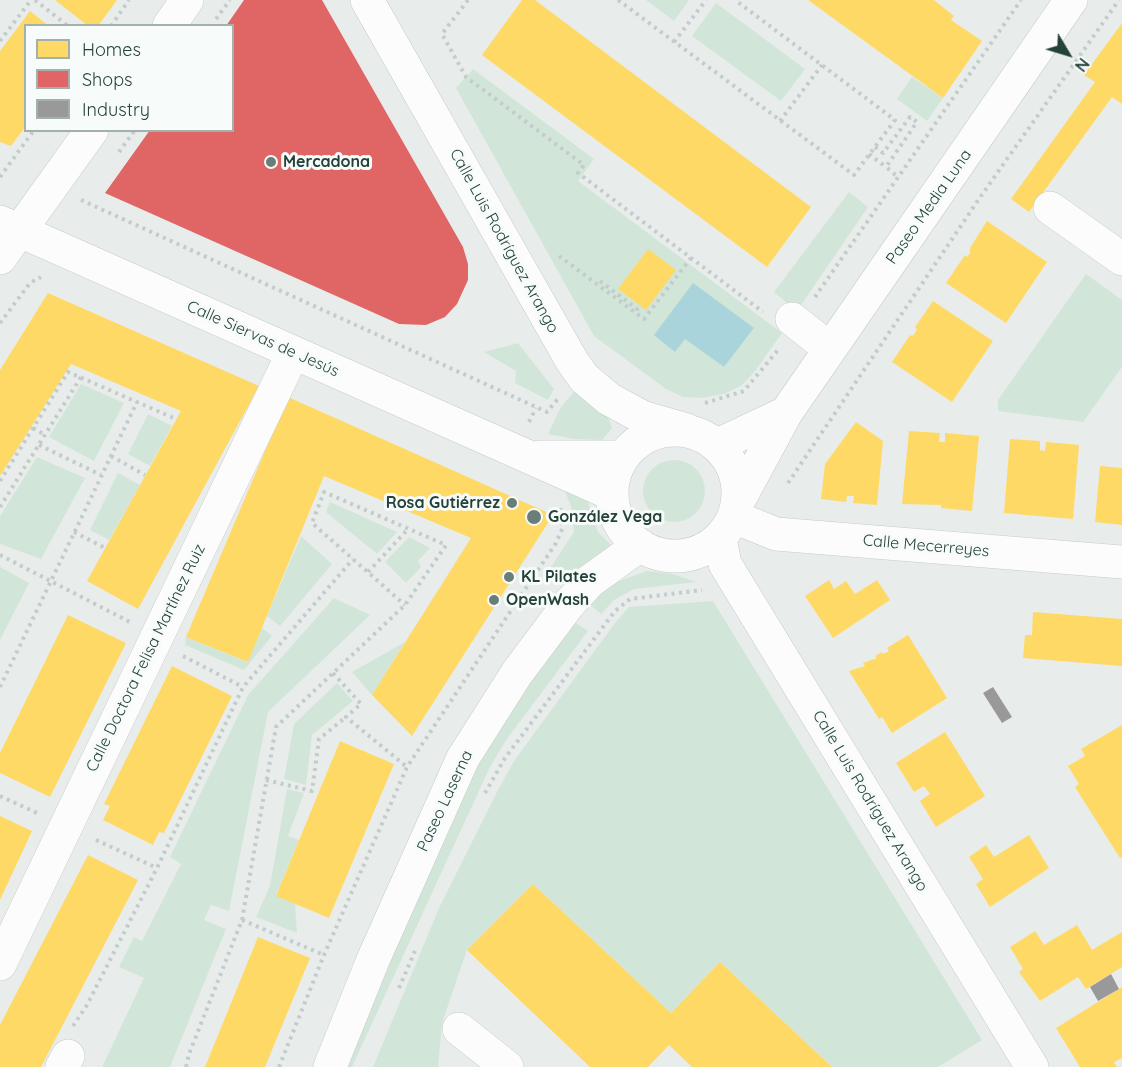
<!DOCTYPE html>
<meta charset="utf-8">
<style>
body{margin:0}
#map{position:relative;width:1122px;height:1067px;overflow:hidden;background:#e8edeb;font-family:Quicksand,sans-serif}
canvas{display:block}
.legend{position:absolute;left:24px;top:24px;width:210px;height:108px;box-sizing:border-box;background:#f7fbf9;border:2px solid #a3b1ad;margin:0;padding:8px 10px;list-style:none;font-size:18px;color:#24423a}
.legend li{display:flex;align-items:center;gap:12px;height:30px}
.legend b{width:30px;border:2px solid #a3b1ad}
.north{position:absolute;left:1038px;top:24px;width:60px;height:60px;-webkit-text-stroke:4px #f7fbf9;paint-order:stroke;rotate:128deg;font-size:16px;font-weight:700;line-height:24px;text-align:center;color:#24423a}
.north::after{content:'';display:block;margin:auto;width:21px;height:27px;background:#24423a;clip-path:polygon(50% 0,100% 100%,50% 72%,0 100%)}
</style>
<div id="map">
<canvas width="1122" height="1067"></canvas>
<ul class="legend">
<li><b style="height:16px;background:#ffd966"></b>Homes</li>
<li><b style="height:16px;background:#e06666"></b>Shops</li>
<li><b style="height:16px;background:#999"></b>Industry</li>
</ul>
<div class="north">N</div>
</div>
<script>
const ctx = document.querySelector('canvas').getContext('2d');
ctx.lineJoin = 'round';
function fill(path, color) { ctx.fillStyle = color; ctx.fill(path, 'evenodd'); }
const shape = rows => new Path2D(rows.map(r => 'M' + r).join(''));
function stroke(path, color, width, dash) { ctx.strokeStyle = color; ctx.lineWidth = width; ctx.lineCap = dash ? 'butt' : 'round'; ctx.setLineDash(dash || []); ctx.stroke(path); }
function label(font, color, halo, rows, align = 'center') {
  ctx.font = font + ' Quicksand,sans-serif'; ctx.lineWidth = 6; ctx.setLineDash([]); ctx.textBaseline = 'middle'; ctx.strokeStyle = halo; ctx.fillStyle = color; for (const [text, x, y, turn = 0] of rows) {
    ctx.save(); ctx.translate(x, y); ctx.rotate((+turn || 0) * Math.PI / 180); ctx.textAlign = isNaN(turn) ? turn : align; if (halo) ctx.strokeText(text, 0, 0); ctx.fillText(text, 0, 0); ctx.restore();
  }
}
const green = shape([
 [646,0,689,0,674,21],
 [716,3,805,69,781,101,692,36],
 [473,69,594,159,578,181,782,333,756,370,741,386,724,394,702,398,683,397,666,389,594,336,456,88],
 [754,328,724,367,685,338],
 [912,77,943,98,927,121,897,99],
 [849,192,868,207,797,311,774,292],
 [1086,274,1122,300,1122,367,1083,422,998,411,998,400],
 [518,343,554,389,548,400,515,383,516,371,484,352],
 [81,384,124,403,94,461,49,437],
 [580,385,607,414,612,428,602,440,574,439,548,434,561,407],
 [148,414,172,426,150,466,128,454],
 [37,457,85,478,41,559,0,544,0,516],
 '643 491a31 31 0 1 1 62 0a31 31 0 1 1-62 0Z',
 [118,473,140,485,109,540,90,530],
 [564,489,588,502,598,532,611,545,612,549,578,571,565,583,549,570,574,532,571,506],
 [330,502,397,532,377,554,326,512],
 [301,536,332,564,280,626,267,616],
 [409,537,430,548,418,561,421,567,406,583,385,562],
 [0,567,29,583,0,640],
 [647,571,673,574,696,582,634,589,614,600,601,614,589,604,611,584],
 [334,598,370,615,268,712,229,911,211,905,204,920,226,929,170,1067,102,1067,144,978,119,967,134,937,142,941,181,864,170,857,248,695],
 [713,601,982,1040,938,1067,832,1067,720,962,671,1013,533,884,467,950,442,1023,438,1067,373,1067,439,908,499,788,514,761,615,623,629,607],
 [573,621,588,631,506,740,490,767,352,1067,343,1067,478,766,526,688],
 [262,628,272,636,244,670,185,645,186,637,247,662],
 [405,642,372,695,352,672],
 [337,683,353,701,312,735,306,785,284,779,294,724],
 [287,789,304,793,288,836,299,840,276,895,295,904,297,933,256,917,270,886]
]);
const water = shape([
 [693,283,754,328,724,367,685,339,675,352,654,335]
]);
const homes = shape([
 [55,0,117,0,98,26,88,26],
 [522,0,535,0,811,207,767,267,482,55],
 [808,0,934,0,954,16,951,20,982,41,943,98],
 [30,11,49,26,26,26,26,126,11,146,0,142,0,51],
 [1122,23,1122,104,1112,97,1029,212,1011,199,1095,82,1084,75],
 [987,221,1047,262,1006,323,946,283,965,255,967,257,970,253,970,248],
 [648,249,676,270,646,310,618,289],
 [48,293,259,386,138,609,87,581,181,411,71,364,0,476,0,370],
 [933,301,993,341,952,402,892,362,910,335,912,336,915,333,917,329,915,327],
 [288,397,553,515,412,736,372,695,471,538,324,476,248,662,186,637],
 [856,422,883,441,877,505,853,503,854,496,847,496,846,502,821,499,825,464],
 [909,431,940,433,939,442,945,442,945,433,979,436,972,511,941,508,941,505,902,504],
 [1010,439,1040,441,1040,450,1045,451,1046,442,1079,445,1073,519,1004,513],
 [1100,466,1122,468,1122,525,1095,522],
 [829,580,834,589,846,581,855,594,877,580,890,600,833,638,805,596],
 [1033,612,1122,619,1122,666,1023,658,1025,635,1032,635],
 [68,615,126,643,50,797,0,773,0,753],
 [908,635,947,698,892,733,882,717,879,719,849,671,865,666,863,663,877,658,875,656,882,652,883,654,889,651,887,648],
 [172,666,232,696,164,833,159,832,153,845,103,820,110,806,104,804],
 [1122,725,1122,857,1120,858,1075,787,1079,784,1068,766,1085,756,1081,749],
 [945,732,985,796,936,827,920,801,930,794,924,786,914,792,896,763],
 [340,741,394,764,329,918,276,896],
 [0,816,32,831,0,900],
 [1029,835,1049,868,990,907,976,884,983,879,969,857,986,845,994,857],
 [88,855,138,880,41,1067,0,1067,0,1025],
 [533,884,671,1013,720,962,832,1067,692,1067,669,1045,648,1067,590,1067,467,950],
 [1077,925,1092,950,1122,932,1122,967,1086,989,1078,977,1040,1001,1019,972,1023,969,1010,947,1035,931,1044,945],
 [258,937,310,958,265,1067,205,1067],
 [1122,987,1122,1058,1114,1062,1117,1067,1080,1067,1056,1028]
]);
const shops = shape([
 [244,0,322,0,463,247,468,264,468,280,457,304,445,317,426,325,399,324,105,193,150,130,232,130,232,26,226,26]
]);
const industry = shape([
 [993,687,1012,717,1002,723,983,693],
 [1111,974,1119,989,1098,1001,1090,987]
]);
const path = shape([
 [35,0,68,26],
 [468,0,442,34,466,77,584,165,578,173,763,312],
 [618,0,854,175,895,120,735,0],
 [216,19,230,0],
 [111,26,129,0],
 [0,41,31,0],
 [674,42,706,0],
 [780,121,822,65],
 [875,147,883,153,910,117,917,122,886,167,898,177],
 [119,152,135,130],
 [869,154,886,167],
 [0,177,34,130],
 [81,200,547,412,560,396],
 [559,256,644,319,691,258],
 [600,281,637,309,639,305],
 [815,297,1021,0],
 [0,323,30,283,41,277],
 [705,403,744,391,778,350],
 [529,422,536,408],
 [33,428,45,435],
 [39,445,101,475],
 [111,456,145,475],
 [0,481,68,372,176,419],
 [788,483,981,196,1119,0],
 [0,507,81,377],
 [74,532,105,548],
 [0,555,130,622],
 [368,572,408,529],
 [531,577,543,586],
 [183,656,243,687],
 [333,673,361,704,346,717,407,767],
 [0,687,137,402],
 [266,780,312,791,319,739,346,717],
 [485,793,505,758,615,611,630,599,702,590],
 [0,796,37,813],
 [96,840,157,868],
 [242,920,324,955],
 [399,988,415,951],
 [73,1026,87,1005,157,868,243,687,353,559],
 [186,1067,189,1054,242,920,276,727,405,605,446,545,324,492,312,523,405,605],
 [279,1067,324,955,407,767,556,543,563,527,560,508]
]);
const minor = shape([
 [367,0,572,361,584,378,609,399,642,417,687,430],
 [169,26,187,0],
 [1050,208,1122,259],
 [0,222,612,494],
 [0,258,92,130],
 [792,319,830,349],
 '612 493a63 63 0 1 1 126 0a63 63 0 1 1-126 0Z',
 [718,445,786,413],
 [540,457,623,457],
 [738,502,786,413,1071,0],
 [734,517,776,534,1122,562],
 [720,538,725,564,1032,1067],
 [0,964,293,353],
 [459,1029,507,1067],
 [62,1067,68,1056],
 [330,1067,373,960,463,758,517,673,568,605,590,581,640,545]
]);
const markers = [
 [271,162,6,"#697e78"],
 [512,503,6,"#697e78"],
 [534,517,8,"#697e78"],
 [509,577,6,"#697e78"],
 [494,600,6,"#697e78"]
];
const poiNames = [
 ["Mercadona",283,162],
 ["Rosa Gutiérrez",500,503,"right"],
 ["González Vega",548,517],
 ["KL Pilates",521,577],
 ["OpenWash",506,600]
];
const streetNames = [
 ["Paseo Media Luna",929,207,-55],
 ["Calle Luis Rodríguez Arango",504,241,61],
 ["Calle Siervas de Jesús",263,339,24],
 ["Calle Mecerreyes",926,546,5],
 ["Calle Doctora Felisa Martínez Ruiz",146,658,-64],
 ["Paseo Laserna",445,801,-65],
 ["Calle Luis Rodríguez Arango",870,801,59]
];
fill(green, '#d1e6d8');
fill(water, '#a9d4db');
fill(homes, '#ffd966');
fill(shops, '#e06666');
fill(industry, '#999');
stroke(minor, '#c5cac8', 34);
stroke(path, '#c3ccca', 4, [3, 4.5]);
stroke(minor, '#fcfcfc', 33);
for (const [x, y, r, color] of markers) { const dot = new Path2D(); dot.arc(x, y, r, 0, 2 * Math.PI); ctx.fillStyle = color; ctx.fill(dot); stroke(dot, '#f7fbf9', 2); }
label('bold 16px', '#24423a', '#f7fbf9', poiNames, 'left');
label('16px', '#24423a', '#f7fbf9', streetNames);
</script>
